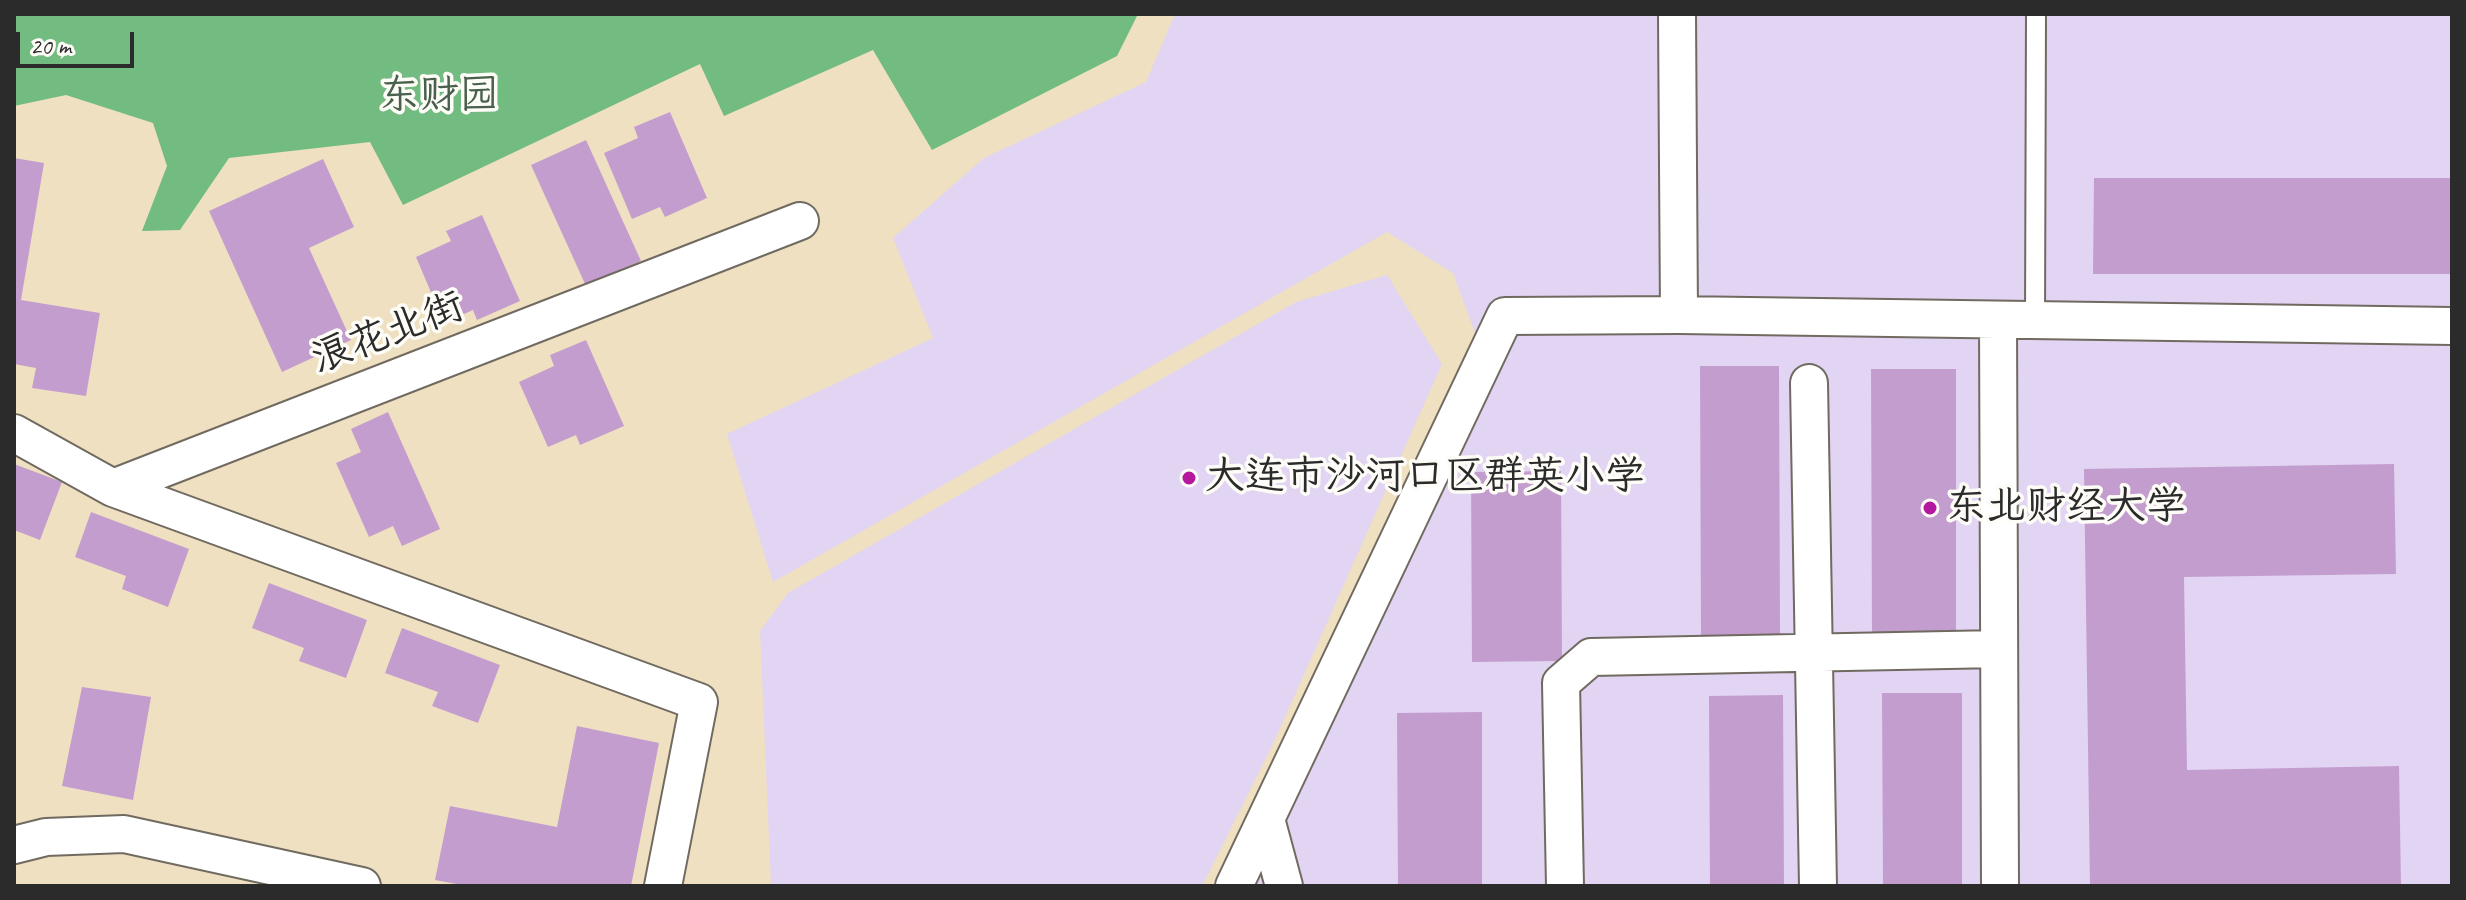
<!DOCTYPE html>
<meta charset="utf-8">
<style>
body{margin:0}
#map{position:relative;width:2466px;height:900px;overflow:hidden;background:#efe0c1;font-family:Caveat,sans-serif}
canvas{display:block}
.frame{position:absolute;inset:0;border:16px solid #2b2b2b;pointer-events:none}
.scale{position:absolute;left:16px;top:32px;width:118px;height:36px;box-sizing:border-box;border:4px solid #2b2b2b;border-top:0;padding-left:10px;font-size:24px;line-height:28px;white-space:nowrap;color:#2b2b2b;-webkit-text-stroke:6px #fdfcf7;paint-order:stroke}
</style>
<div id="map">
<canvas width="2466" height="900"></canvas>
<div class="frame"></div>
<div class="scale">20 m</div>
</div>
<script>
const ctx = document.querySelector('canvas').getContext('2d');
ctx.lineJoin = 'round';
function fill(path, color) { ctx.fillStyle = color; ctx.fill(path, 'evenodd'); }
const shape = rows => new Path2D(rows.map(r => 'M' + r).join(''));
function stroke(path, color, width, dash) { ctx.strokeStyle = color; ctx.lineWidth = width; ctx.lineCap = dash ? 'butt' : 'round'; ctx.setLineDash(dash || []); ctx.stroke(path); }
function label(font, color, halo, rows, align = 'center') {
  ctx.font = font + ' Caveat,"LXGW WenKai TC",sans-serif'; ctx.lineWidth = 7; ctx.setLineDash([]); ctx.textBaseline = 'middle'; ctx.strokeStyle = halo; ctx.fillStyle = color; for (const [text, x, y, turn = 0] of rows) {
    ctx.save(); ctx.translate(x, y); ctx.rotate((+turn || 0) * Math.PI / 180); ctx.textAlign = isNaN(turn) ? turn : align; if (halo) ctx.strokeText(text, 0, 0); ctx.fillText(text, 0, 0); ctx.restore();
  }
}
const built = shape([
 [1175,14,2452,14,2452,886,1232,886,1476,336,1453,273,1387,232,773,582,727,434,933,338,893,238,984,158,1146,82],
 [1387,275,1442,364,1273,744,1202,886,771,886,760,631,788,593,1296,302]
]);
const forest = shape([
 [14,14,1138,14,1117,56,932,150,873,50,724,116,700,64,403,205,370,142,229,158,180,230,142,231,167,166,153,123,66,95,14,106]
]);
const building = shape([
 [670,112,707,198,665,217,660,207,632,219,604,153,638,138,634,127],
 [586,140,641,261,586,286,531,165],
 [14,158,44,163,21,300,100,313,86,396,32,388,36,368,14,364],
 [323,159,354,227,309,248,351,340,282,372,209,211],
 [2094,178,2452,178,2452,274,2093,274],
 [482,215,520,301,477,320,473,310,444,323,416,257,451,241,446,231],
 [586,340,624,426,580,445,576,435,548,447,519,382,554,366,550,355],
 [1700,366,1779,366,1780,635,1701,635],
 [1871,369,1956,369,1956,634,1872,635],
 [388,412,440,529,402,546,393,526,369,537,336,463,361,452,351,429],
 [14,464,62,482,40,540,14,530],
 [2394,464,2396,574,2184,577,2187,770,2399,766,2401,886,2090,886,2084,469],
 [1561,471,1562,661,1472,662,1471,472],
 [91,512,189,549,168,607,122,589,126,576,75,557],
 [269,583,367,620,346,678,299,661,304,648,252,628],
 [402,628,500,665,478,723,432,706,438,692,385,673],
 [82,687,151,697,133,800,62,786],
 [1882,693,1962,693,1962,886,1883,886],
 [1783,695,1784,886,1710,886,1709,696],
 [1482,712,1482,886,1398,886,1397,713],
 [577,726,659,743,631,886,467,886,435,880,450,806,557,827]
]);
const lane = shape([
 [2035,320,2036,14]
]);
const street = shape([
 [1677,14,1679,315],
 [1998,320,2000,886],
 [1809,383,1818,886],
 [14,433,113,488,800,221],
 [113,488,699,702,663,886],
 [1266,819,1284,886],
 [14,845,46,837,124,834,362,886],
 [1234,886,1505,316,1679,315,2452,326],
 [1565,886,1561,683,1591,657,1999,649]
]);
const markers = [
 [1189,478,8,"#b5179e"],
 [1930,508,8,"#b5179e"]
];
const parkNames = [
 ["东财园",439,97]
];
const streetNames = [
 ["浪花北街",388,334,-21]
];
const poiNames = [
 ["大连市沙河口区群英小学",1205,478],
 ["东北财经大学",1946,508]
];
fill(built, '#e2d4f3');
fill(forest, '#72bb81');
fill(building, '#c49dcf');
stroke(lane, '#706a60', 22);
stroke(street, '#706a60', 40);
stroke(lane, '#fff', 18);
stroke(street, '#fff', 36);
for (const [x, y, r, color] of markers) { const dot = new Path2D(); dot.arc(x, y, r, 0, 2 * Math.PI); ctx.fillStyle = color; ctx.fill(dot); stroke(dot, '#fdfcf7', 3); }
label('40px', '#48604c', '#fdfcf7', parkNames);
label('40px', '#2b2b2b', '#fdfcf7', streetNames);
label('40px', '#2b2b2b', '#fdfcf7', poiNames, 'left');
</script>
